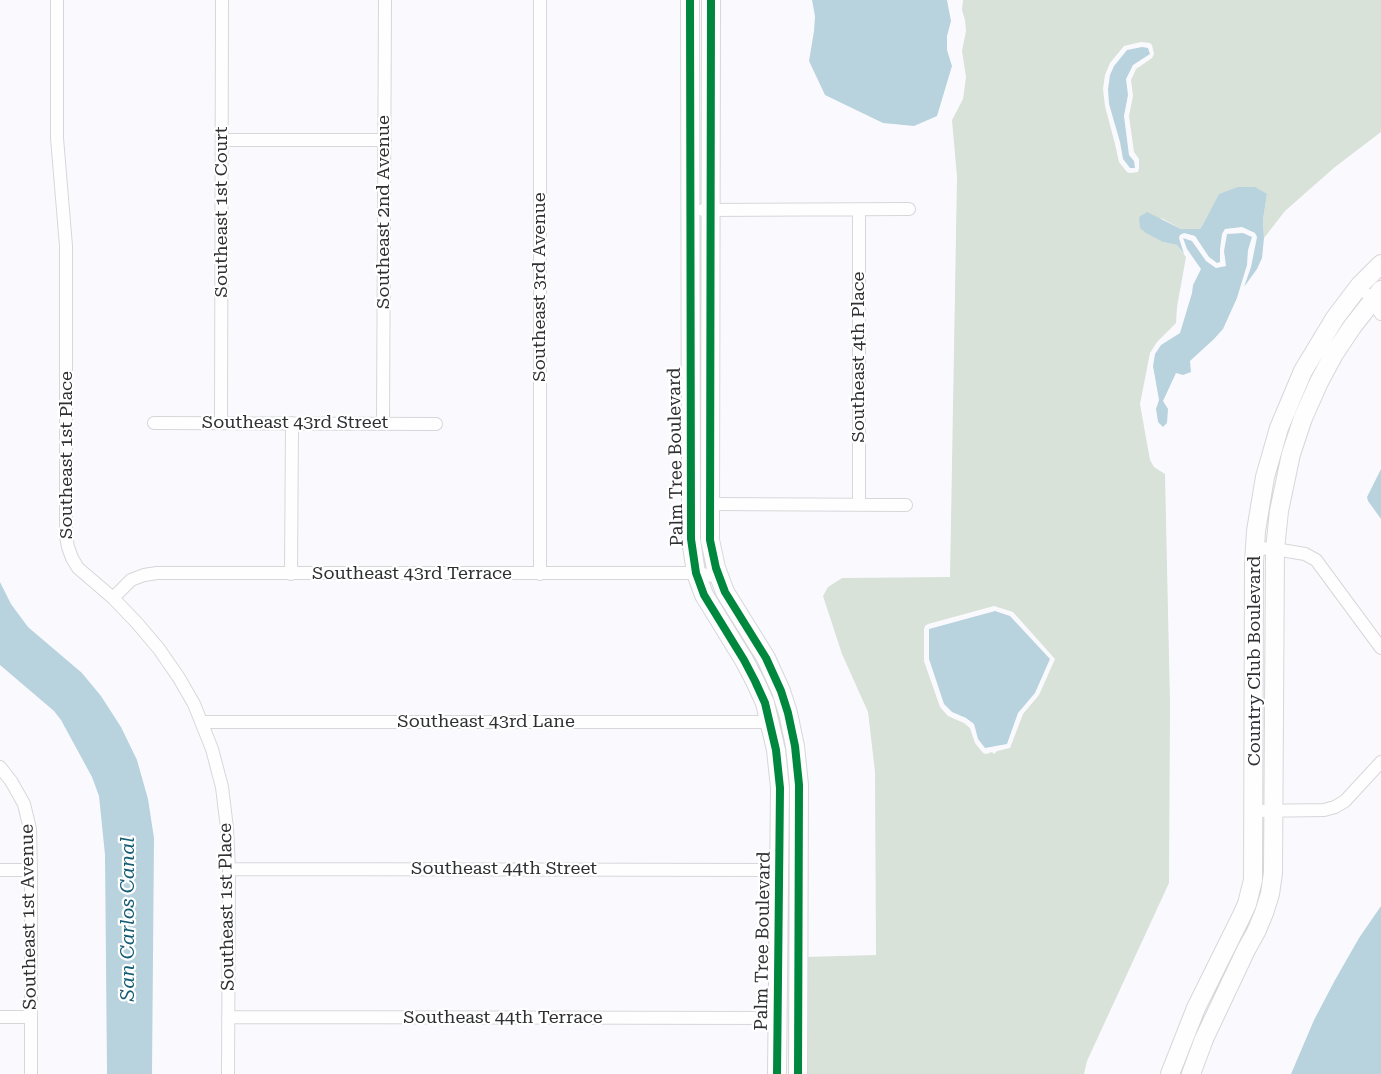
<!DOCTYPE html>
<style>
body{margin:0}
canvas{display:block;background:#fafafe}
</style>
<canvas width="1381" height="1074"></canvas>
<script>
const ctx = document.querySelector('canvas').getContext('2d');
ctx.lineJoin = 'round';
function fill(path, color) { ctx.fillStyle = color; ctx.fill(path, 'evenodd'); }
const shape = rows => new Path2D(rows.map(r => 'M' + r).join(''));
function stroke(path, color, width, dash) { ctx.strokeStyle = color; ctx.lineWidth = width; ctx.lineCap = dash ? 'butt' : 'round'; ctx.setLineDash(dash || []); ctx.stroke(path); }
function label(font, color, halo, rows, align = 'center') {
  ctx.font = font + ' "Roboto Serif",serif'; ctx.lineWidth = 4.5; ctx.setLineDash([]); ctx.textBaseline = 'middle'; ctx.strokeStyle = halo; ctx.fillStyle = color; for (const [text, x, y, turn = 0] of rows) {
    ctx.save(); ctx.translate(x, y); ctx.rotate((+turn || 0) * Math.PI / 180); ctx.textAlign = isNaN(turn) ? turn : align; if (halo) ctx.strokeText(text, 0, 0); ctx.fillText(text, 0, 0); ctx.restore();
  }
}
const green = shape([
 [963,0,1381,0,1381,132,1335,167,1285,211,1264,238,1263,220,1267,194,1207,217,1200,229,1181,229,1161,218,1163,242,1177,245,1186,257,1177,307,1176,323,1157,342,1150,353,1140,404,1150,460,1154,467,1165,474,1170,703,1169,883,1087,1061,1084,1074,803,1074,804,957,876,955,875,772,868,712,842,654,823,596,828,587,842,578,950,577,957,177,952,120,963,99,966,77,962,51,966,31,965,20,962,10],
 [1141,42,1150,43,1152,45,1154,54,1152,58,1136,69,1131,80,1133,96,1129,116,1134,152,1139,159,1139,168,1138,172,1130,173,1127,172,1119,162,1115,144,1105,106,1103,89,1105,75,1110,63,1124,46],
 [994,606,1013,612,1055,659,1039,695,1023,714,1010,748,997,751,994,754,992,752,986,754,983,753,975,743,970,728,964,723,948,716,940,707,924,661,924,629,925,626,928,624]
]);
const water = shape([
 [812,0,947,0,951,21,947,36,947,50,952,66,937,116,914,126,883,123,825,95,809,61,814,31,815,16],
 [1142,47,1148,48,1150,54,1133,65,1126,79,1128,95,1124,116,1129,155,1134,161,1135,168,1130,168,1123,159,1120,142,1109,104,1108,89,1110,75,1114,66,1127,50],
 [1238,187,1255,187,1267,194,1263,220,1264,238,1262,258,1257,269,1244,287,1251,267,1257,237,1255,233,1242,227,1225,229,1222,234,1220,249,1220,262,1217,263,1209,257,1195,236,1184,233,1180,235,1179,238,1184,254,1177,245,1163,242,1146,233,1140,228,1139,217,1147,212,1181,229,1200,229,1207,217,1219,194],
 [1243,233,1252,237,1248,250,1247,265,1237,298,1223,329,1214,339,1190,361,1191,372,1183,375,1176,373,1163,401,1168,409,1167,423,1163,427,1158,422,1156,409,1159,400,1153,366,1155,354,1161,345,1180,333,1192,293,1193,285,1201,269,1187,249,1183,238,1192,241,1206,261,1216,268,1226,266,1224,251,1227,234],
 [1381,469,1381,519,1368,501,1367,497],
 [0,582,11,604,28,627,82,673,101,696,121,727,137,760,148,799,154,838,152,1074,107,1074,105,855,99,796,92,777,61,720,54,711,0,665],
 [995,611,1010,616,1050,659,1035,693,1018,713,1007,744,985,748,978,739,974,724,966,718,952,712,944,704,929,659,929,629],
 [1381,906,1381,1074,1291,1074,1314,1020,1335,980,1359,938]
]);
const street = shape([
 [57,0,57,138,66,246,66,536,68,547,72,558,78,568,113,598,137,623,159,649,179,678,194,704,212,749,222,787,227,828,229,869,228,1074],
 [222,140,385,140],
 [703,210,909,209],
 [1368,295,1381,314],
 [154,423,436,424],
 [221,423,222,0],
 [383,424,385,0],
 [710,504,906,505],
 [859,504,859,210],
 [1255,548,1275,549,1305,554,1316,560,1381,648],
 [291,574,292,423],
 [540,574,540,0],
 [113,598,131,580,144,575,157,573,696,573,719,577],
 [202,722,770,722],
 [0,767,11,781,24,804,30,829,31,870,31,1074],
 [1254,811,1324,810,1335,807,1345,801,1381,762],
 [229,869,779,870],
 [0,870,31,870],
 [0,1017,31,1017],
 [228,1017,777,1018]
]);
const secondary = shape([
 [690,0,691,539,696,573,704,595,744,660,755,681,765,703,776,750,780,788,777,1074],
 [711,0,710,540,716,568,725,592,766,658,781,691,788,713,795,746,799,785,798,1074],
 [1170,1074,1196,1008,1242,915,1247,904,1253,880,1254,563,1256,531,1265,477,1279,428,1303,371,1335,318,1360,285,1381,264],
 [1191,1074,1204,1039,1246,950,1256,932,1264,913,1270,894,1273,873,1275,549,1279,511,1291,454,1303,418,1319,382,1334,354,1352,327,1381,290]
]);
const cycleway = shape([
 [690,0,691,539,696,573,704,595,744,660,755,681,765,703,776,750,780,788,777,1074],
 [711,0,710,540,716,568,725,592,766,658,781,691,788,713,795,746,799,785,798,1074]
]);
const streetNames = [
 ["Southeast 1st Court",222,212,-90],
 ["Southeast 2nd Avenue",384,212,-90],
 ["Southeast 3rd Avenue",540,287,-90],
 ["Southeast 4th Place",859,357,-90],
 ["Southeast 43rd Street",295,423],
 ["Southeast 1st Place",67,455,-90],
 ["Palm Tree Boulevard",676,457,-91],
 ["Southeast 43rd Terrace",412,574],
 ["Country Club Boulevard",1255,661,-90],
 ["Southeast 43rd Lane",486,722],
 ["Southeast 44th Street",504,869],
 ["Southeast 1st Place",227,907,-91],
 ["Southeast 1st Avenue",29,917,-91],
 ["Palm Tree Boulevard",763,941,-89],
 ["Southeast 44th Terrace",503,1018]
];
const waterNames = [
 ["San Carlos Canal",128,919,-90]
];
fill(green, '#d8e2d8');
fill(water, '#b8d3de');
stroke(street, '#d7d7da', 14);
stroke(secondary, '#d7d7da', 20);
stroke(street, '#fefeff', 12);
stroke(secondary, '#fefeff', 18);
stroke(cycleway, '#00873e', 8);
label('18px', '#2f3032', '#fff', streetNames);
label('italic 20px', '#145d74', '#fff', waterNames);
</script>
